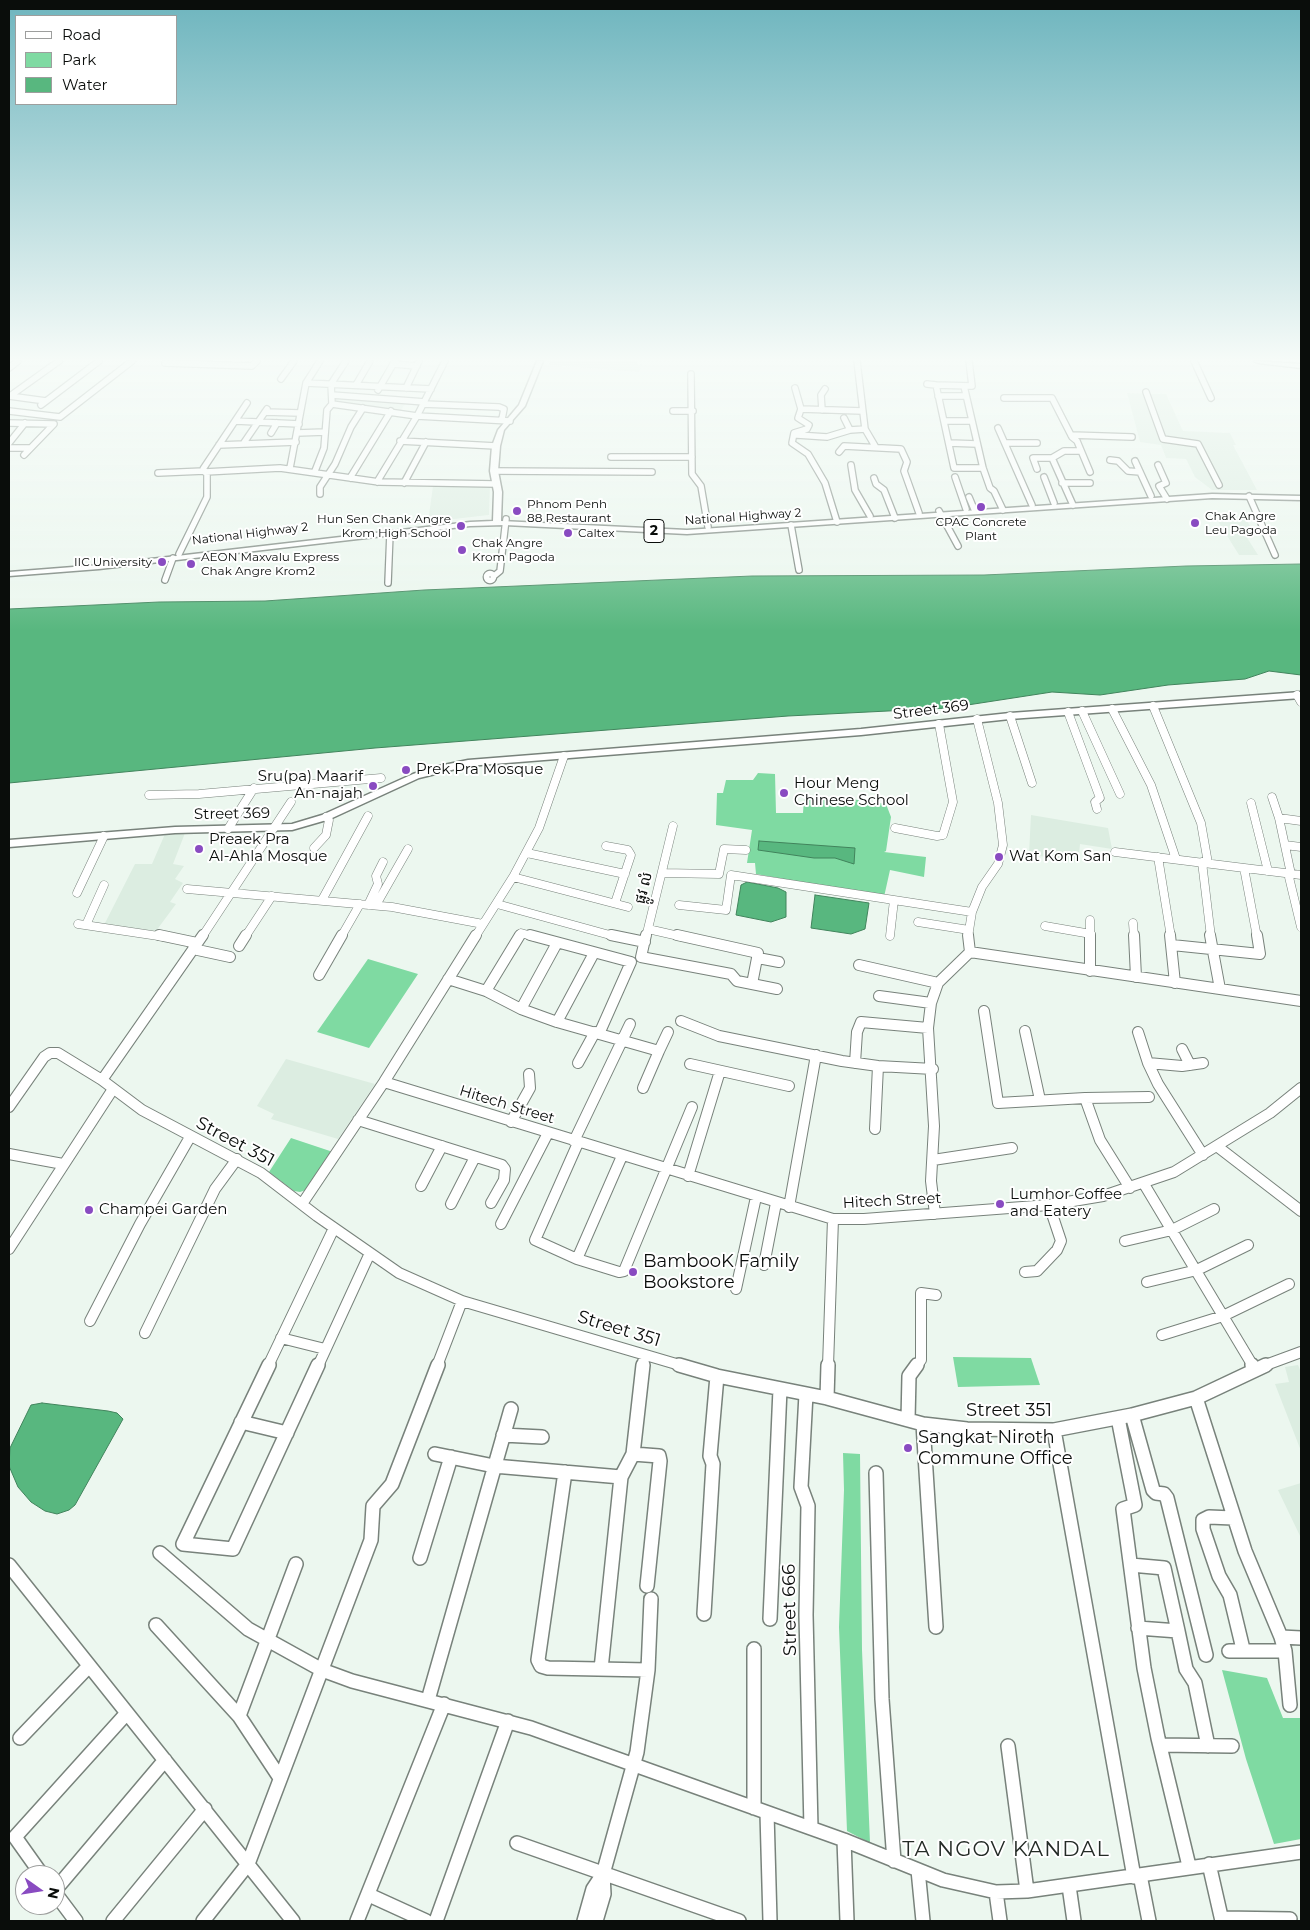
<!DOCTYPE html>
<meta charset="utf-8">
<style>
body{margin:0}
#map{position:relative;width:1310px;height:1930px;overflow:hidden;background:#ecf7ef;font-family:Montserrat,sans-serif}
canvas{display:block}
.frame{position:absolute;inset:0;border:10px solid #0a0d0b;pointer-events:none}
.legend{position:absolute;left:15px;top:15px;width:162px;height:90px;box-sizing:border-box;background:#fff;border:1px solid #9d9e9d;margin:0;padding:6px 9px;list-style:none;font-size:15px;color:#0a0d0b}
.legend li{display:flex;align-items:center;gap:10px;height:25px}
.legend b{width:25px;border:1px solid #9d9e9d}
.north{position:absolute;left:15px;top:1865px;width:50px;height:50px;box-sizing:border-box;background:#fff;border:1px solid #9d9e9d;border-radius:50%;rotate:103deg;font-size:14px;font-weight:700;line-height:20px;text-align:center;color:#0a0d0b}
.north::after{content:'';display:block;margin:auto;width:18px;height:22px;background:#894bc1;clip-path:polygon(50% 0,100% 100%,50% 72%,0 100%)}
</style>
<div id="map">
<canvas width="1310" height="1930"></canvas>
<div class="frame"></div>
<ul class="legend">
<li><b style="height:6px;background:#fff"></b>Road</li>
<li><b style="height:14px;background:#7fdaa2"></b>Park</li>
<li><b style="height:14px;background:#58b77f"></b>Water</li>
</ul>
<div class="north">N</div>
</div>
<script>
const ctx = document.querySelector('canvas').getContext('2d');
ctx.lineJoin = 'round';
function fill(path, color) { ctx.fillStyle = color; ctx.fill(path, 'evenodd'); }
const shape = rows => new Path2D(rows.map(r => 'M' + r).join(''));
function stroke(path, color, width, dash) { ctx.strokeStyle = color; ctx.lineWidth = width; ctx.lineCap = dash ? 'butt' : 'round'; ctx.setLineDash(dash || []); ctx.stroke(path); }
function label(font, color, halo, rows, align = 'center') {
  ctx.font = font + ' Montserrat,"Noto Sans Khmer",sans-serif'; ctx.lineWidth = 4; ctx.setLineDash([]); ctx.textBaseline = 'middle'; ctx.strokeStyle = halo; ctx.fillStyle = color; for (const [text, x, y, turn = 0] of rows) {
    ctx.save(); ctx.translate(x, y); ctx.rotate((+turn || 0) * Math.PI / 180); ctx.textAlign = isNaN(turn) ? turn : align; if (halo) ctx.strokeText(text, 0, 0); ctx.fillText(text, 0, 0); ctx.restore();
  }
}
const built = shape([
 [550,361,637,361,636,364,642,365,639,372,549,365],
 [1127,393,1166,394,1183,431,1230,433,1236,445,1233,445,1257,490,1212,490,1195,477,1186,459,1166,458,1161,445,1140,442],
 [334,395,408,401,399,412,334,403],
 [433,486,490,487,489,515,428,522],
 [1216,518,1245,518,1256,535,1246,536,1258,555,1239,555],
 [1031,815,1108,828,1112,849,1080,844,1078,863,1029,854],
 [185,833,173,864,184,866,175,879,183,883,170,902,176,904,156,931,104,925,135,864,152,864,165,834],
 [286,1059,375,1084,338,1139,271,1119,274,1114,257,1106],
 [1298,1365,1301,1372,1301,1451,1275,1384,1289,1382,1285,1367],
 [1301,1483,1301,1538,1278,1490]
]);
const green = shape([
 [758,773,775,774,776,813,803,813,804,799,844,798,886,804,891,817,886,851,884,852,926,857,924,877,890,870,884,897,756,874,755,863,747,863,752,830,716,825,717,793,723,793,726,780,753,780],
 [368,959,418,974,369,1048,317,1032],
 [291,1138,333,1152,306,1190,300,1192,294,1191,269,1172],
 [953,1357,1031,1358,1040,1385,958,1387],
 [843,1453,860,1454,862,1650,870,1843,847,1831,839,1627,844,1490],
 [1222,1670,1267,1678,1283,1718,1301,1718,1301,1839,1274,1844,1246,1759]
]);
const water = shape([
 [1301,564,1301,675,1269,671,1245,679,1168,685,1100,695,1052,692,948,708,788,716,375,748,9,783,9,609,159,602,265,601,424,590,752,576,984,575,1186,566,1301,564],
 [759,841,855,848,854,864,835,858,814,858,758,850,759,841],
 [747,882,778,888,786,892,786,917,771,922,736,915,741,885,747,882],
 [815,895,869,903,865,929,851,934,811,928,815,895],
 [42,1403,108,1411,117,1413,123,1419,75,1505,69,1510,57,1514,45,1511,31,1502,18,1487,9,1466,10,1448,31,1405,42,1403]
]);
const minorFar3 = shape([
 [857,361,865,429,875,446],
 [1194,361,1211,398],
 [165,363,252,366,257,361],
 [394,364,417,366],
 [9,368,18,361],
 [691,374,692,474,701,486,708,527],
 [281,379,294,361],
 [306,383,431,389],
 [927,384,936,385,954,468,983,468],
 [356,385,370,361],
 [936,385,972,386,969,361],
 [964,386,983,468,990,488,994,491,1003,510],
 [406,388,419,361],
 [795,388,801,409,798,418,809,425,807,429,794,433,792,443,808,454,825,483,837,522],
 [378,390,395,361],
 [1146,392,1163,439,1198,444,1219,485],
 [332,395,425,402],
 [9,396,46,401],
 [10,396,59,361],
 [938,396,966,396],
 [1004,398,1052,398,1072,437,1077,441,1090,472],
 [332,404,417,416,510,421],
 [423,404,499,407,504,409,502,419],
 [41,405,99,361],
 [801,409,862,411],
 [822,410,821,395,825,389],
 [9,411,60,417,132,361],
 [673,411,693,411],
 [265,412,300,413],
 [844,418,850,430],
 [236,421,299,424],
 [944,421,972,421],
 [9,423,54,424,24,455],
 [998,428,1032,505],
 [271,433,277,423],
 [297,433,325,432],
 [797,435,827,437,850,430,865,429],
 [1071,435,1132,437],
 [400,441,496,446],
 [9,443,25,423],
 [949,443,977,444],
 [1005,443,1037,443],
 [243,444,267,409],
 [219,445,296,442],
 [9,448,30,448],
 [839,452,844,446,901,449,907,462,904,471,919,513],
 [611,457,692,457],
 [1110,460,1118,461,1128,471,1140,472],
 [1135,461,1151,496],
 [851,465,855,490,870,516],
 [1158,465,1166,483,1159,486,1167,499],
 [290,468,306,383,320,361],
 [1037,469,1033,458,1052,458],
 [315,471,324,448,327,410,332,404,331,384,346,361],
 [494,471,652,472],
 [205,472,280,468,379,482,496,484],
 [158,473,204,471],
 [955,477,966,509],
 [1044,477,1054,503],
 [350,478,391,411],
 [874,478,876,484,884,490,895,518],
 [377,482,417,416,445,361],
 [404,483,426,442],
 [1062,483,1090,483],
 [320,494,320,487,335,464,351,427,363,408],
 [1249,496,1275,555],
 [969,497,974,509],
 [1073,505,1052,458,1064,451,1081,451],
 [939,511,958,546],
 [791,525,799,570],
 [179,554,207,497,207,474,203,469,247,403],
 '486.5 577a3.5 3.5 0 1 1 7 0a3.5 3.5 0 1 1-7 0Z',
 [494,576,500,571,506,519],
 [165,580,173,558],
 [388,583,390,533]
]);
const minorFar2 = shape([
 [1297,695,1301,702],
 [1153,706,1201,823,1208,863],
 [1112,709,1151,785,1176,859],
 [1082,711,1120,794],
 [1068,712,1100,798,1095,802,1097,809],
 [1010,716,1032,783],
 [149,795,199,794,381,778],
 [1272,797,1279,818,1291,874],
 [1251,803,1268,871],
 [1279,818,1301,821],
 [895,828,937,836,943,835,953,802,939,724],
 [228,829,254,788],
 [1285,845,1301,847],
 [606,846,628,850,631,855,615,903],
 [314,848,326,835,329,820,326,817],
 [1115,852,1301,875],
 [527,853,625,874],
 [1158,857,1171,937],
 [1202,862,1211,937],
 [1244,868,1257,937],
 [662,873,719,874,724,849,746,850],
 [1288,873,1301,927],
 [513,877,628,907],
 [187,889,392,907,483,924],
 [77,893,104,836],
 [322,900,368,816],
 [497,904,617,937],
 [368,905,378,884,376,876,383,862],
 [376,905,408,849],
 [679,905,726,910,731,875,972,912],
 [1090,920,1090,937],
 [918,922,969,930],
 [1133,923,1134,937],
 [78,924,165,937],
 [86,925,104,885],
 [1045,926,1091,934],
 [648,929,683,937],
 [890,936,894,900],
 [202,937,291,802],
 [245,937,272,896],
 [341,937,360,904],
 [475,937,513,877,539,828,564,756],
 [519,937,521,933,535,937],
 [646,937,673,826],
 [968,937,972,912,982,887,998,864,1003,845,998,803,977,719]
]);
const minorFar1 = shape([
 [159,935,197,943],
 [530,935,631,962,599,1034],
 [611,935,645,942],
 [646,935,641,957,731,974,737,981,777,989],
 [677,935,758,953,752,984],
 [1090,935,1090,971],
 [1134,935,1136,977],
 [1170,935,1175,983],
 [1210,935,1220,989],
 [1172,945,1260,954,1257,935],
 [239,946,246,935],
 [193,949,230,957],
 [970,952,1301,1001],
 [758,958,779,962],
 [859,965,938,983],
 [319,975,342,935],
 [448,979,486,991,521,1009,557,1022,659,1051,643,1088],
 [486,991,520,935],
 [879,996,931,1003],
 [521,1009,557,943],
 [984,1011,998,1103,1085,1098],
 [681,1021,719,1036,842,1061,878,1066,933,1069],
 [557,1022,594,953],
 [1025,1031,1040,1100],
 [1138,1032,1148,1063,1158,1084,1203,1155],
 [1182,1049,1190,1065],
 [659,1051,668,1032],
 [578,1063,595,1032],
 [855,1063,857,1032,861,1022,928,1028],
 [1148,1063,1182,1066,1203,1063],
 [690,1064,789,1086],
 [102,1080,203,935],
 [384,1082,833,1219,864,1219,1049,1205,1103,1196,1174,1172,1270,1113,1301,1088],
 [9,1107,44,1057,50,1053,58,1053,102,1080,142,1110,261,1173,317,1216,399,1273,462,1301,683,1366],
 [358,1120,502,1165,505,1169,504,1180,491,1203],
 [511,1122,530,1088,529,1074],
 [875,1129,878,1066],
 [574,1141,630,1024],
 [578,1143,535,1240,577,1259,619,1272,624,1271,692,1107],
 [1218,1147,1301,1211],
 [9,1154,63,1164],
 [933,1160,1012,1148],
 [688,1176,720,1071],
 [1144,1184,1253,1366],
 [421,1186,442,1146],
 [1130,1188,1100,1140,1085,1098,1149,1097],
 [302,1204,384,1082,476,935],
 [451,1204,475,1157],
 [789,1207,816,1055],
 [935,1214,931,1181,934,1126,928,1028,931,1003,938,983,970,952,968,935],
 [501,1224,548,1133],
 [1125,1241,1172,1230,1214,1209],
 [9,1249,113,1089],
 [577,1259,622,1156],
 [764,1265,776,1203],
 [1025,1272,1037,1271,1057,1250,1061,1241,1049,1205],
 [1147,1282,1197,1270,1248,1245],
 [736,1289,756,1197],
 [90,1321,140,1224,190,1137],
 [145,1333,215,1189,237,1159],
 [1162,1335,1223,1316,1289,1284],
 [281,1338,325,1349],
 [268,1366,334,1228],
 [318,1366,370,1253],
 [437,1366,462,1301],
 [643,1366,644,1355],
 [828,1366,833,1219],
 [916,1366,921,1360,921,1293,936,1295],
 [1263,1366,1301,1352]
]);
const minor = shape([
 [269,1365,183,1544,233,1549,318,1365],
 [679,1365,717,1376,827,1398,923,1424,967,1429,1054,1430,1132,1415,1196,1398,1266,1365],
 [1252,1365,1255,1370],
 [806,1394,801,1487,808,1506,806,1615,811,1828],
 [827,1398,828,1365],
 [1196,1398,1245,1551,1281,1637,1285,1651,1290,1705],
 [1132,1415,1153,1490,1156,1493,1164,1494,1167,1498,1206,1655],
 [1118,1418,1135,1505,1123,1509,1144,1668,1158,1738,1189,1866],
 [908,1420,909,1376,917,1365],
 [241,1422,287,1433],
 [923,1424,936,1627],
 [1054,1430,1134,1877],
 [503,1435,542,1437],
 [435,1454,494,1466,621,1477],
 [633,1454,659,1456,660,1461,647,1586],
 [565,1472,538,1660,541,1666,548,1668,648,1670],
 [876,1473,882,1699,894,1861],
 [1233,1518,1209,1517,1203,1520,1203,1529,1219,1576,1230,1595,1243,1649],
 [160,1553,248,1629,322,1670,352,1681,531,1728,844,1840,943,1880,996,1892,1027,1891,1301,1852],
 [420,1558,451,1457],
 [9,1565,293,1921],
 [1131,1565,1164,1568,1178,1631],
 [704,1614,713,1464,710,1456,717,1376],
 [770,1619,780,1389],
 [156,1625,239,1716,280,1778],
 [1138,1628,1178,1631,1186,1669,1195,1683,1208,1746],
 [1281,1637,1301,1638],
 [754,1649,754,1808],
 [1229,1651,1285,1651],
 [601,1669,621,1477,633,1454,643,1365],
 [428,1700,511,1409],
 [239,1716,296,1564],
 [20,1738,89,1666],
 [1160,1745,1232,1746],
 [1008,1746,1027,1891],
 [767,1813,770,1921],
 [844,1840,847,1921],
 [517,1843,739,1921],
 [1209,1864,1222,1921],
 [918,1870,923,1921],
 [42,1875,15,1837,126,1714],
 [1140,1875,1149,1921],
 [1069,1886,1074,1921],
 [55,1890,165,1760],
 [996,1892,1000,1921],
 [55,1893,76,1921],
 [369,1895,426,1921],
 [1222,1918,1290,1919],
 [113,1921,205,1809],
 [203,1921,248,1864,371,1540,373,1506,392,1484,438,1365],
 [357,1921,444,1704],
 [436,1921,508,1721],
 [584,1921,593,1889,603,1874],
 [596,1921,604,1894,603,1874,637,1752,648,1670,651,1599]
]);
const major = shape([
 [537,361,543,361,525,406,504,430,500,446,498,471,502,492,501,521,687,530,1212,494,1301,496,1301,500,1212,498,687,534,505,525,470,526,99,569,9,576,9,572,99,565,470,522,493,521,494,492,490,471,492,446,498,430,519,405,537,361],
 [1301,692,1301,698,1010,719,861,735,468,766,419,778,330,819,292,830,175,833,9,847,9,840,175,827,292,824,322,815,413,774,434,767,468,760,861,729,1010,713,1301,692]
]);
const highway = shape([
 [1254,361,1301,364,1301,368,1258,363,1254,361]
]);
const markers = [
 [981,507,5,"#894bc1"],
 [517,511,5,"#894bc1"],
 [1195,523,5,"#894bc1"],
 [461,526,5,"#894bc1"],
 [568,533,5,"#894bc1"],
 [462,550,5,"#894bc1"],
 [162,562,5,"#894bc1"],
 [191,564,5,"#894bc1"],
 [406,770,5,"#894bc1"],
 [373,786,5,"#894bc1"],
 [784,793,5,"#894bc1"],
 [199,849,5,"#894bc1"],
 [999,857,5,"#894bc1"],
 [1000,1204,5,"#894bc1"],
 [89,1210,5,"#894bc1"],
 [633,1272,5,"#894bc1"],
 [908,1448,5,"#894bc1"]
];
const farPoinames = [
 ["Phnom Penh",527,504],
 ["88 Restaurant",527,518],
 ["Chak Angre",1205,516],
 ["Leu Pagoda",1205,530],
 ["Hun Sen Chank Angre",451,519,"right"],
 ["Krom High School",451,533,"right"],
 ["CPAC Concrete",981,522,"center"],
 ["Plant",981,536,"center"],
 ["Caltex",578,533],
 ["Chak Angre",472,543],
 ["Krom Pagoda",472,557],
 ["AEON Maxvalu Express",201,557],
 ["Chak Angre Krom2",201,571],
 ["IIC University",152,562,"right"]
];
const farStreetnames = [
 ["National Highway 2",743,517,-4],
 ["National Highway 2",250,534,-7]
];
const shields = [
 [654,531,20]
];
const shieldNames = [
 ["2",654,531]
];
const streetNames = [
 ["Street 369",931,710,-7],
 ["Street 369",232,814,-1],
 ["ផ្លូវ លំ",644,888,-76],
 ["Hitech Street",507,1105,17],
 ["Hitech Street",892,1201,-3]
];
const poiNames = [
 ["Prek Pra Mosque",416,770],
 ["Sru(pa) Maarif",363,777,"right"],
 ["An-najah",363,794,"right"],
 ["Hour Meng",794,784],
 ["Chinese School",794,801],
 ["Preaek Pra",209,840],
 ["Al-Ahla Mosque",209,857],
 ["Wat Kom San",1009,857],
 ["Lumhor Coffee",1010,1195],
 ["and Eatery",1010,1212],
 ["Champei Garden",99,1210]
];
const nearStreetnames = [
 ["Street 351",235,1142,28],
 ["Street 351",619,1329,17],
 ["Street 351",1009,1411],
 ["Street 666",790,1610,-91]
];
const nearPoinames = [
 ["BambooK Family",643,1262],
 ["Bookstore",643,1283],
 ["Sangkat Niroth",918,1438],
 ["Commune Office",918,1459]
];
const nearQuarternames = [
 ["TA NGOV KANDAL",1006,1850]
];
fill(built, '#dcede1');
fill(green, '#7fdaa2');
fill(water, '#58b77f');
stroke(water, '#41845c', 1);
stroke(minorFar3, '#78827b', 8);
stroke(minorFar2, '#78827b', 9);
stroke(minorFar1, '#78827b', 12);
stroke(minor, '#78827b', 16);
stroke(major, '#78827b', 3);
stroke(highway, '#78827b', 3);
stroke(minorFar3, '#fff', 5.5);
stroke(minorFar2, '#fff', 8);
stroke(minorFar1, '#fff', 10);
stroke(minor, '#fff', 13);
fill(major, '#fff');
fill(highway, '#fff');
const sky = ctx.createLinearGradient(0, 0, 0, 631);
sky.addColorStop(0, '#6eb5be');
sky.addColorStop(0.57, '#f6fbf8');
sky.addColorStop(1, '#f6fbf800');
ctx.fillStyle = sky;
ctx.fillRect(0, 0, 1310, 631);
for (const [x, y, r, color] of markers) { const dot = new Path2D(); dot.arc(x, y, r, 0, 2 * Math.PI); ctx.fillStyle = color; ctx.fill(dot); stroke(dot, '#fff', 2); }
label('12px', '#0a0d0b', '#fff', farPoinames, 'left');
label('12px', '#0a0d0b', '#fff', farStreetnames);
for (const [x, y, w] of shields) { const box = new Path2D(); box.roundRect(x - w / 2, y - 11.5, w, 23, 4); ctx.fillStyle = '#fff'; ctx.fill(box); stroke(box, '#0a0d0b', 1); }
label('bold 14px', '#0a0d0b', null, shieldNames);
label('15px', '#0a0d0b', '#fff', streetNames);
label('15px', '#0a0d0b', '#fff', poiNames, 'left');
label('18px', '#0a0d0b', '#fff', nearStreetnames);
label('18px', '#0a0d0b', '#fff', nearPoinames, 'left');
ctx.letterSpacing = '1px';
label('21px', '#242b26', '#fff', nearQuarternames);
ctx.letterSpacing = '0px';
</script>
